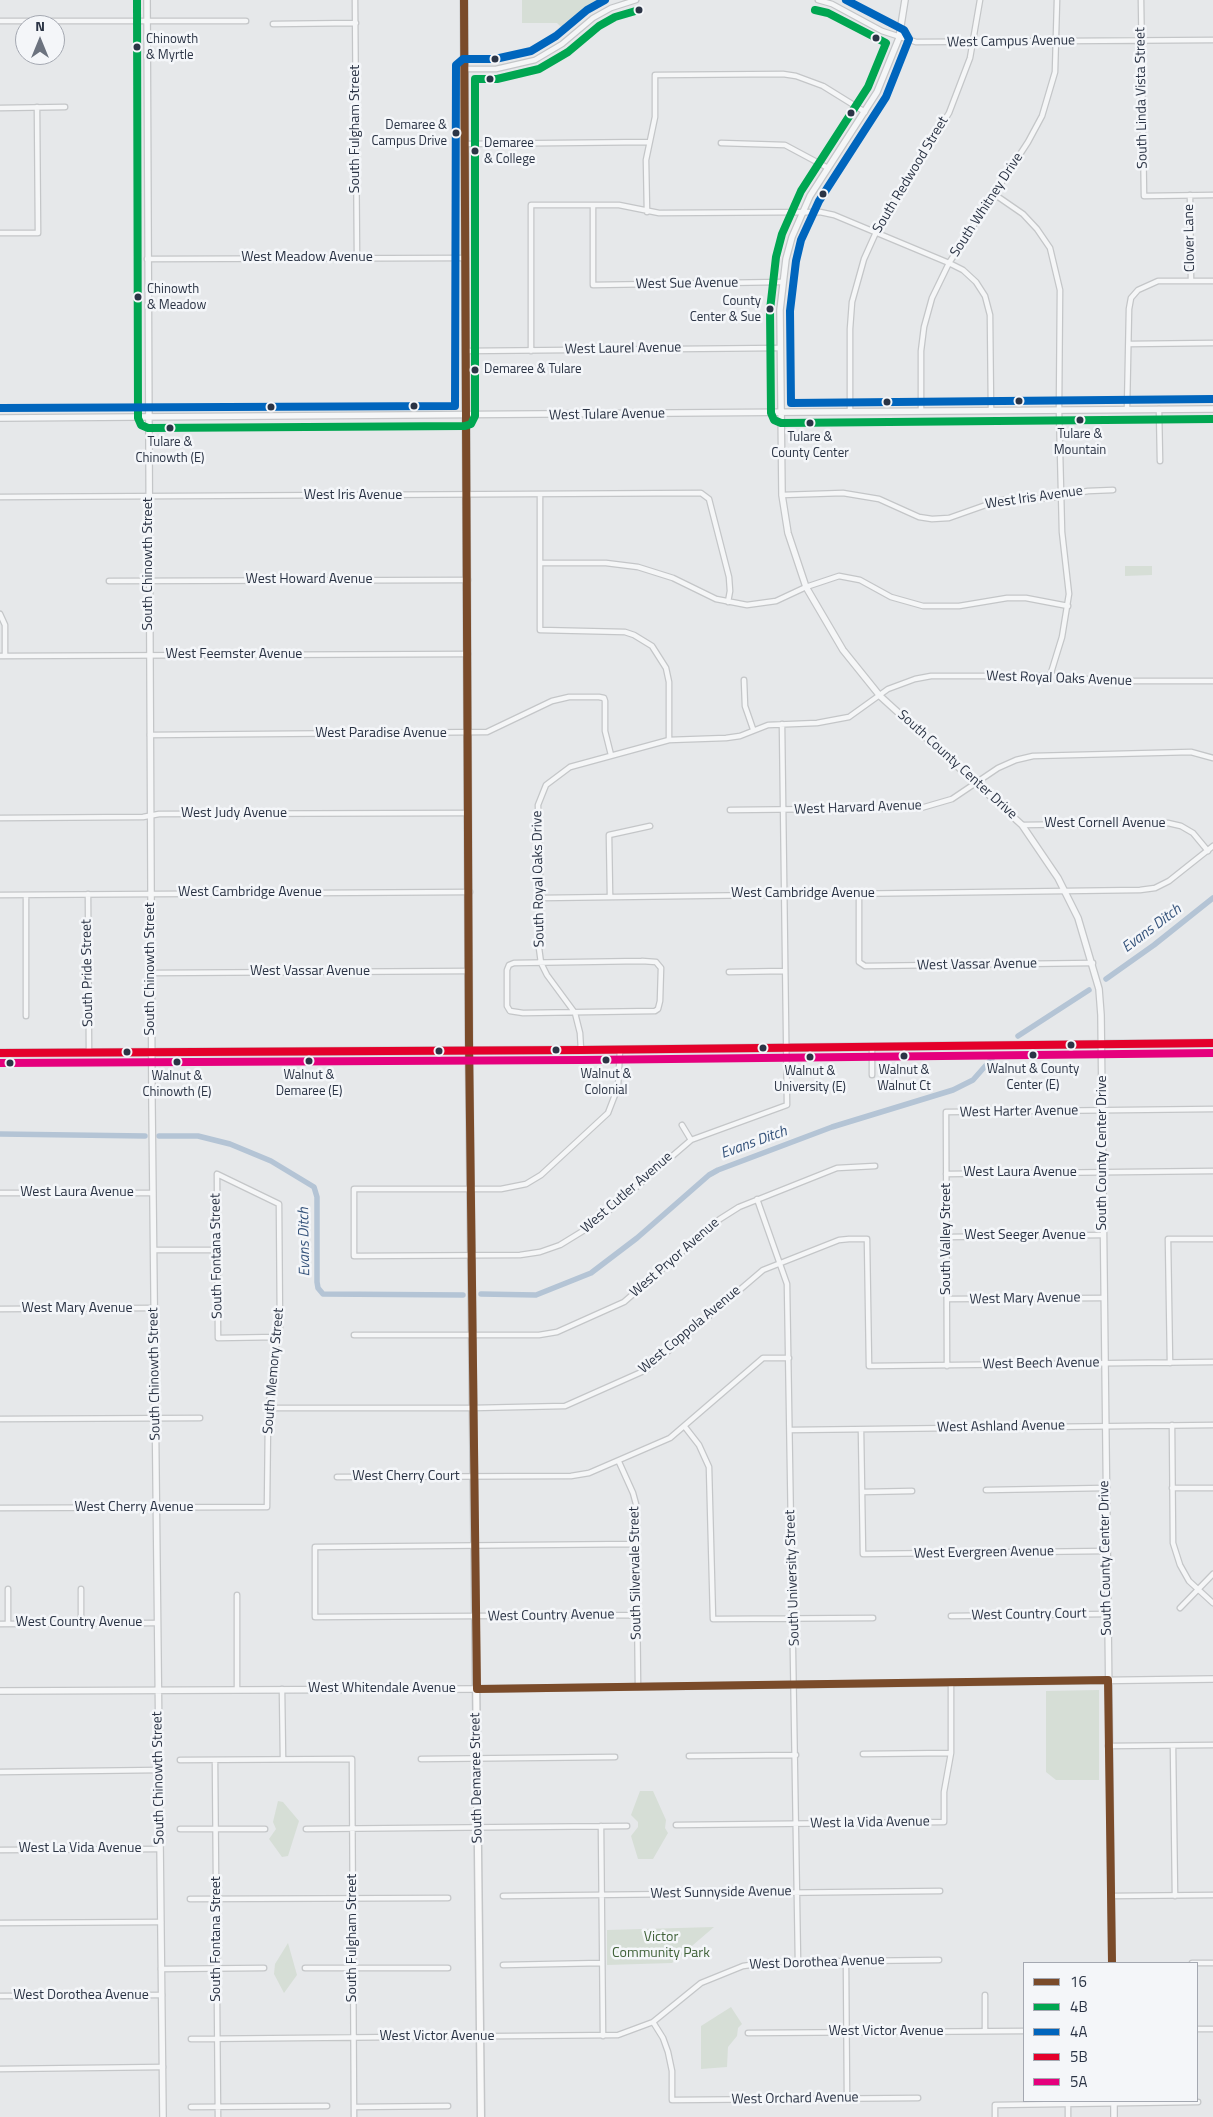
<!DOCTYPE html>
<style>
body{margin:0}
#map{position:relative;width:1213px;height:2117px;overflow:hidden;background:#e6e8ea;font-family:"Titillium Web",sans-serif}
canvas{display:block}
.legend{position:absolute;left:1023px;top:1962px;width:175px;height:140px;box-sizing:border-box;background:#f4f6f9;border:1px solid #a4a8b1;margin:0;padding:6px 9px;list-style:none;font-size:15px;color:#2b3445}
.legend li{display:flex;align-items:center;gap:10px;height:25px}
.legend b{width:25px;border:1px solid #a4a8b1}
.north{position:absolute;left:15px;top:15px;width:50px;height:50px;box-sizing:border-box;background:#f4f6f9;border:1px solid #a4a8b1;border-radius:50%;rotate:0deg;font-size:14px;font-weight:700;line-height:20px;text-align:center;color:#2b3445}
.north::after{content:'';display:block;margin:auto;width:18px;height:22px;background:#6c737f;clip-path:polygon(50% 0,100% 100%,50% 72%,0 100%)}
</style>
<div id="map">
<canvas width="1213" height="2117"></canvas>
<ul class="legend">
<li><b style="height:6px;background:#7a4b2a"></b>16</li>
<li><b style="height:6px;background:#00a651"></b>4B</li>
<li><b style="height:6px;background:#0065bd"></b>4A</li>
<li><b style="height:6px;background:#e4002b"></b>5B</li>
<li><b style="height:6px;background:#e5007d"></b>5A</li>
</ul>
<div class="north">N</div>
</div>
<script>
const ctx = document.querySelector('canvas').getContext('2d');
ctx.lineJoin = 'round';
function fill(path, color) { ctx.fillStyle = color; ctx.fill(path, 'evenodd'); }
const shape = rows => new Path2D(rows.map(r => 'M' + r).join(''));
function stroke(path, color, width, dash) { ctx.strokeStyle = color; ctx.lineWidth = width; ctx.lineCap = dash ? 'butt' : 'round'; ctx.setLineDash(dash || []); ctx.stroke(path); }
function label(font, color, halo, rows, align = 'center') {
  ctx.font = font + ' "Titillium Web",sans-serif'; ctx.lineWidth = 5; ctx.setLineDash([]); ctx.textBaseline = 'middle'; ctx.strokeStyle = halo; ctx.fillStyle = color; for (const [text, x, y, turn = 0] of rows) {
    ctx.save(); ctx.translate(x, y); ctx.rotate((+turn || 0) * Math.PI / 180); ctx.textAlign = isNaN(turn) ? turn : align; if (halo) ctx.strokeText(text, 0, 0); ctx.fillText(text, 0, 0); ctx.restore();
  }
}
const green = shape([
 [522,0,610,0,598,5,565,31,557,23,522,23],
 [1125,566,1152,566,1152,575,1125,576],
 [1099,1690,1099,1780,1056,1780,1046,1772,1046,1691],
 [640,1791,653,1791,666,1820,665,1828,668,1833,653,1859,638,1859,631,1836,638,1827,638,1822,631,1815],
 [278,1801,283,1802,299,1821,288,1856,282,1857,269,1839,276,1829,273,1822],
 [714,1927,672,1963,607,1965,607,1930],
 [288,1943,297,1975,284,1993,274,1974,275,1964],
 [731,2007,742,2024,738,2028,737,2036,728,2047,727,2067,701,2069,701,2026]
]);
const canal = shape([
 [1106,979,1154,945,1213,898],
 [1018,1036,1089,990],
 [0,1134,145,1136],
 [159,1136,198,1136,230,1144,271,1161,314,1187,317,1197,317,1282,318,1288,323,1294,463,1295],
 [481,1294,536,1295,591,1273,637,1238,709,1175,718,1170,832,1127,953,1090,973,1080,995,1055]
]);
const minor = shape([
 [355,0,357,258],
 [818,0,832,4,882,31,916,42,1213,40],
 [1141,0,1144,196,1213,195],
 [0,21,246,21],
 [273,24,356,23],
 [465,69,496,69,535,60,562,44,593,18,611,8,636,0],
 [0,108,65,107],
 [721,143,785,145,828,168],
 [465,144,649,142],
 [994,194,1023,214,1037,229,1050,248,1060,290,1059,410,1062,532,1069,594,1062,637,1050,676],
 [1190,195,1191,281],
 [593,205,593,285,782,282],
 [647,212,646,160,655,117,655,75,783,74,796,76,823,86,865,112],
 [0,233,38,233,37,107],
 [147,259,466,258],
 [1129,344,1213,343],
 [465,351,780,348],
 [531,351,531,205,619,205,659,213,820,212,834,215,949,263,963,270,976,282,985,296,990,315,991,410],
 [1127,409,1129,309,1131,298,1138,290,1158,281,1213,281],
 [1159,409,1160,461],
 [850,411,850,329,852,302,864,259,882,219,949,113,970,58,980,0],
 [921,411,921,351,924,327,932,298,949,263,1028,142,1042,116,1055,72,1057,0],
 [540,494,540,630,625,632,634,635,652,646,666,668,669,682,669,740],
 [782,495,843,493,879,499,919,517,932,519,949,518,1000,500,1050,498,1088,491,1113,490],
 [0,497,701,493,709,499,729,577,730,591,728,602],
 [540,563,606,563,638,567,673,578,716,599,747,605,776,601,806,587,839,576,860,580,891,597,923,606,959,606,1007,598,1026,598,1068,606],
 [109,581,468,580],
 [0,614,5,625,5,656],
 [0,656,468,654],
 [744,680,745,706,753,729],
 [150,735,487,732,552,701,569,697,599,697,604,698,605,701,605,731,611,755],
 [730,810,921,808,952,799,998,768,1016,760,1033,756,1191,752,1213,758],
 [0,818,143,817,159,814,468,813],
 [1022,825,1168,823,1181,826,1193,833,1208,851],
 [88,894,89,1053],
 [859,894,859,962,865,966,1093,963],
 [0,895,470,892],
 [26,895,26,1016],
 [610,895,609,835,650,826],
 [541,898,1140,890,1155,888,1169,881,1213,846],
 [642,961,656,962,661,968,660,1001,658,1009,655,1011,523,1013,510,1011,507,1006,507,970,509,965,514,963,642,961],
 [729,972,784,971],
 [151,973,469,971],
 [581,1050,580,1033,575,1013,547,975,541,963,539,948,541,913,538,805,546,785,570,767,669,740,726,738,740,736,768,725,817,723,849,717,888,689,915,679,931,676,1063,676,1102,681,1213,681],
 [620,1050,618,1087,608,1113,541,1175,526,1184,501,1189,354,1189,354,1256,520,1255,540,1252,560,1245,591,1226,691,1140,787,1105,782,724],
 [872,1075,872,1047],
 [682,1125,691,1140],
 [946,1174,1213,1171],
 [0,1193,153,1193],
 [757,1199,787,1284,798,1962],
 [947,1237,1103,1235],
 [154,1250,216,1250],
 [947,1299,1103,1298],
 [0,1309,154,1308],
 [354,1335,539,1335,557,1332,624,1302,720,1219,739,1207,837,1168,875,1166],
 [1170,1363,1168,1239,1213,1239],
 [947,1366,946,1112,1213,1109],
 [269,1408,473,1408,565,1406,646,1370,763,1270,839,1240,849,1239,867,1239,869,1366,1213,1362],
 [0,1419,200,1418],
 [1172,1425,1173,1543,1180,1565,1189,1581,1213,1603],
 [685,1427,699,1445,709,1467,713,1619,873,1618],
 [790,1430,1213,1425],
 [861,1430,863,1554,1106,1551],
 [619,1462,633,1493,636,1504,638,1687],
 [337,1477,571,1476,589,1473,670,1438,763,1358,789,1358],
 [1172,1488,1213,1488],
 [986,1490,1105,1488],
 [862,1492,912,1491],
 [0,1508,267,1507,268,1421,273,1359,278,1337,280,1327,279,1204,217,1174,218,1338,278,1337],
 [636,1544,315,1547,315,1617,637,1615],
 [8,1589,8,1624],
 [81,1589,81,1623],
 [237,1595,237,1689],
 [1180,1608,1213,1574],
 [951,1616,1107,1614],
 [0,1624,157,1623],
 [282,1689,283,1759],
 [1108,1746,1213,1745],
 [1173,1746,1175,1896],
 [863,1754,951,1753],
 [689,1756,796,1755],
 [421,1759,615,1757],
 [180,1760,352,1759,354,2117],
 [215,1760,218,2117],
 [0,1772,160,1770],
 [676,1825,944,1822,944,1792,951,1753,951,1682],
 [601,1826,603,2036],
 [180,1829,265,1829],
 [306,1829,627,1826],
 [0,1850,160,1849],
 [503,1896,940,1891],
 [1111,1896,1213,1895],
 [190,1899,448,1898],
 [0,1923,161,1922],
 [846,1961,847,2099],
 [1192,1963,1213,1963],
 [503,1965,602,1963],
 [305,1968,448,1968],
 [161,1969,264,1968],
 [985,1995,985,2031],
 [0,1996,162,1995],
 [653,2022,663,2038,668,2052,672,2071,672,2100,918,2098],
 [1197,2029,1213,2029],
 [748,2033,1024,2031],
 [191,2039,618,2035,653,2022,701,1983,743,1966,771,1962,939,1960],
 [0,2069,163,2067],
 [1068,2105,1068,2117],
 [191,2107,327,2106],
 [354,2107,448,2106],
 [995,2117,995,2105,1198,2102]
]);
const tertiary = shape([
 [147,0,152,1106,163,2117],
 [905,0,899,38,877,92,810,196,792,237,786,259,780,310,782,495,788,533,806,587,843,650,880,696,1022,825,1058,878,1078,918,1099,989,1101,1015,1112,1963],
 [0,418,1213,409],
 [0,1691,477,1689,1213,1679],
 [1114,2101,1114,2117]
]);
const secondary = shape([
 [464,0,469,1051,481,2117],
 [0,1053,581,1050,1213,1043]
]);
const bus1 = shape([
 [464,0,469,1041,477,1689,1108,1680,1112,1963]
]);
const bus2 = shape([
 [137,0,138,418,141,425,148,428,465,426,471,424,475,416,475,79,497,79,539,69,568,52,599,26,615,17,639,10],
 [815,10,828,13,886,43,868,87,801,191,782,234,776,257,770,310,771,413,774,420,781,423,1213,419]
]);
const bus3 = shape([
 [846,0,904,30,909,39,886,97,819,201,801,240,796,261,790,311,791,403,1213,399],
 [0,408,455,406,456,65,463,59,495,59,531,51,556,36,587,10,605,0]
]);
const bus4 = shape([
 [0,1053,581,1050,1213,1043]
]);
const bus5 = shape([
 [0,1063,581,1060,1213,1053]
]);
const markers = [
 [639,10,4.5,"#2b3445"],
 [876,38,4.5,"#2b3445"],
 [137,47,4.5,"#2b3445"],
 [495,59,4.5,"#2b3445"],
 [490,79,4.5,"#2b3445"],
 [851,113,4.5,"#2b3445"],
 [456,133,4.5,"#2b3445"],
 [475,151,4.5,"#2b3445"],
 [823,194,4.5,"#2b3445"],
 [138,297,4.5,"#2b3445"],
 [770,309,4.5,"#2b3445"],
 [475,370,4.5,"#2b3445"],
 [1019,401,4.5,"#2b3445"],
 [887,402,4.5,"#2b3445"],
 [414,406,4.5,"#2b3445"],
 [271,407,4.5,"#2b3445"],
 [1080,420,4.5,"#2b3445"],
 [810,423,4.5,"#2b3445"],
 [170,428,4.5,"#2b3445"],
 [1071,1045,4.5,"#2b3445"],
 [763,1048,4.5,"#2b3445"],
 [556,1050,4.5,"#2b3445"],
 [439,1051,4.5,"#2b3445"],
 [127,1052,4.5,"#2b3445"],
 [1033,1055,4.5,"#2b3445"],
 [904,1056,4.5,"#2b3445"],
 [810,1057,4.5,"#2b3445"],
 [606,1060,4.5,"#2b3445"],
 [309,1061,4.5,"#2b3445"],
 [177,1062,4.5,"#2b3445"],
 [10,1063,4.5,"#2b3445"]
];
const busNames = [
 ["Chinowth",146,40,"left"],
 ["& Myrtle",146,56,"left"],
 ["Demaree &",447,126,"right"],
 ["Campus Drive",447,142,"right"],
 ["Demaree",484,144,"left"],
 ["& College",484,160,"left"],
 ["Chinowth",147,290,"left"],
 ["& Meadow",147,306,"left"],
 ["County",761,302,"right"],
 ["Center & Sue",761,318,"right"],
 ["Demaree & Tulare",484,370,"left"],
 ["Tulare &",1080,435],
 ["Mountain",1080,451],
 ["Tulare &",810,438],
 ["County Center",810,454],
 ["Tulare &",170,443],
 ["Chinowth (E)",170,459],
 ["Walnut & County",1033,1070],
 ["Center (E)",1033,1086],
 ["Walnut &",904,1071],
 ["Walnut Ct",904,1087],
 ["Walnut &",810,1072],
 ["University (E)",810,1088],
 ["Walnut &",606,1075],
 ["Colonial",606,1091],
 ["Walnut &",309,1076],
 ["Demaree (E)",309,1092],
 ["Walnut &",177,1077],
 ["Chinowth (E)",177,1093]
];
const streetNames = [
 ["West Campus Avenue",1011,42,-1],
 ["South Linda Vista Street",1142,98,-91],
 ["South Fulgham Street",356,129,-90],
 ["South Redwood Street",911,175,-59],
 ["South Whitney Drive",987,205,-57],
 ["Clover Lane",1190,238,-91],
 ["West Meadow Avenue",307,258],
 ["West Sue Avenue",687,284,-1],
 ["West Laurel Avenue",623,349,-1],
 ["West Tulare Avenue",607,415,-1],
 ["West Iris Avenue",353,496],
 ["West Iris Avenue",1034,498,-8],
 ["South Chinowth Street",149,564,-90],
 ["West Howard Avenue",309,580],
 ["West Feemster Avenue",234,655],
 ["West Royal Oaks Avenue",1059,679,2],
 ["West Paradise Avenue",381,734],
 ["South County Center Drive",957,765,42],
 ["West Harvard Avenue",858,808,-2],
 ["West Judy Avenue",234,814],
 ["West Cornell Avenue",1105,824],
 ["South Royal Oaks Drive",539,879,-91],
 ["West Cambridge Avenue",250,893],
 ["West Cambridge Avenue",803,894],
 ["West Vassar Avenue",977,965,-1],
 ["South Chinowth Street",151,969,-90],
 ["West Vassar Avenue",310,972],
 ["South Pride Street",88,973,-91],
 ["West Harter Avenue",1019,1112,-1],
 ["South County Center Drive",1103,1153,-90],
 ["West Laura Avenue",1020,1173],
 ["West Laura Avenue",77,1193],
 ["West Cutler Avenue",627,1193,-41],
 ["West Seeger Avenue",1025,1236],
 ["South Valley Street",947,1239,-90],
 ["South Fontana Street",217,1256,-91],
 ["West Pryor Avenue",675,1258,-41],
 ["West Mary Avenue",1025,1299,-1],
 ["West Mary Avenue",77,1309],
 ["West Coppola Avenue",690,1330,-40],
 ["West Beech Avenue",1041,1364,-1],
 ["South Memory Street",274,1371,-85],
 ["South Chinowth Street",155,1374,-91],
 ["West Ashland Avenue",1001,1427,-1],
 ["West Cherry Court",406,1477],
 ["West Cherry Avenue",134,1508],
 ["West Evergreen Avenue",984,1553,-1],
 ["South County Center Drive",1106,1558,-91],
 ["South Silvervale Street",636,1573,-91],
 ["South University Street",793,1578,-92],
 ["West Country Court",1029,1615,-1],
 ["West Country Avenue",551,1616,-1],
 ["West Country Avenue",79,1623],
 ["West Whitendale Avenue",382,1689],
 ["South Chinowth Street",159,1778,-91],
 ["South Demaree Street",477,1778,-91],
 ["West la Vida Avenue",870,1823,-1],
 ["West La Vida Avenue",80,1849],
 ["West Sunnyside Avenue",721,1893,-1],
 ["South Fulgham Street",353,1938,-90],
 ["South Fontana Street",217,1939,-90],
 ["West Dorothea Avenue",817,1963,-2],
 ["West Dorothea Avenue",81,1996],
 ["West Victor Avenue",886,2032],
 ["West Victor Avenue",437,2037],
 ["West Orchard Avenue",795,2099,-1]
];
const parkNames = [
 ["Victor",661,1938],
 ["Community Park",661,1954]
];
const waterNames = [
 ["Evans Ditch",1152,929,-37],
 ["Evans Ditch",754,1143,-20],
 ["Evans Ditch",305,1242,-91]
];
fill(green, '#d6ded6');
stroke(canal, '#b4c4d5', 5.5);
stroke(minor, '#c4c6c8', 7);
stroke(tertiary, '#c4c6c8', 8);
stroke(secondary, '#c4c6c8', 9);
stroke(minor, '#f5f6f7', 4.5);
stroke(tertiary, '#f5f6f7', 5.5);
stroke(secondary, '#f8f8f8', 6);
stroke(bus1, '#7a4b2a', 8);
stroke(bus2, '#00a651', 8);
stroke(bus3, '#0065bd', 8);
stroke(bus4, '#e4002b', 8);
stroke(bus5, '#e5007d', 8);
for (const [x, y, r, color] of markers) { const dot = new Path2D(); dot.arc(x, y, r, 0, 2 * Math.PI); ctx.fillStyle = color; ctx.fill(dot); stroke(dot, '#f4f6f9', 2); }
label('13px', '#2b3445', '#f4f6f9', busNames);
label('14px', '#2b3445', '#f4f6f9', streetNames);
label('14px', '#3f6138', '#f4f6f9', parkNames);
label('italic 15px', '#34527a', '#f4f6f9', waterNames);
</script>
